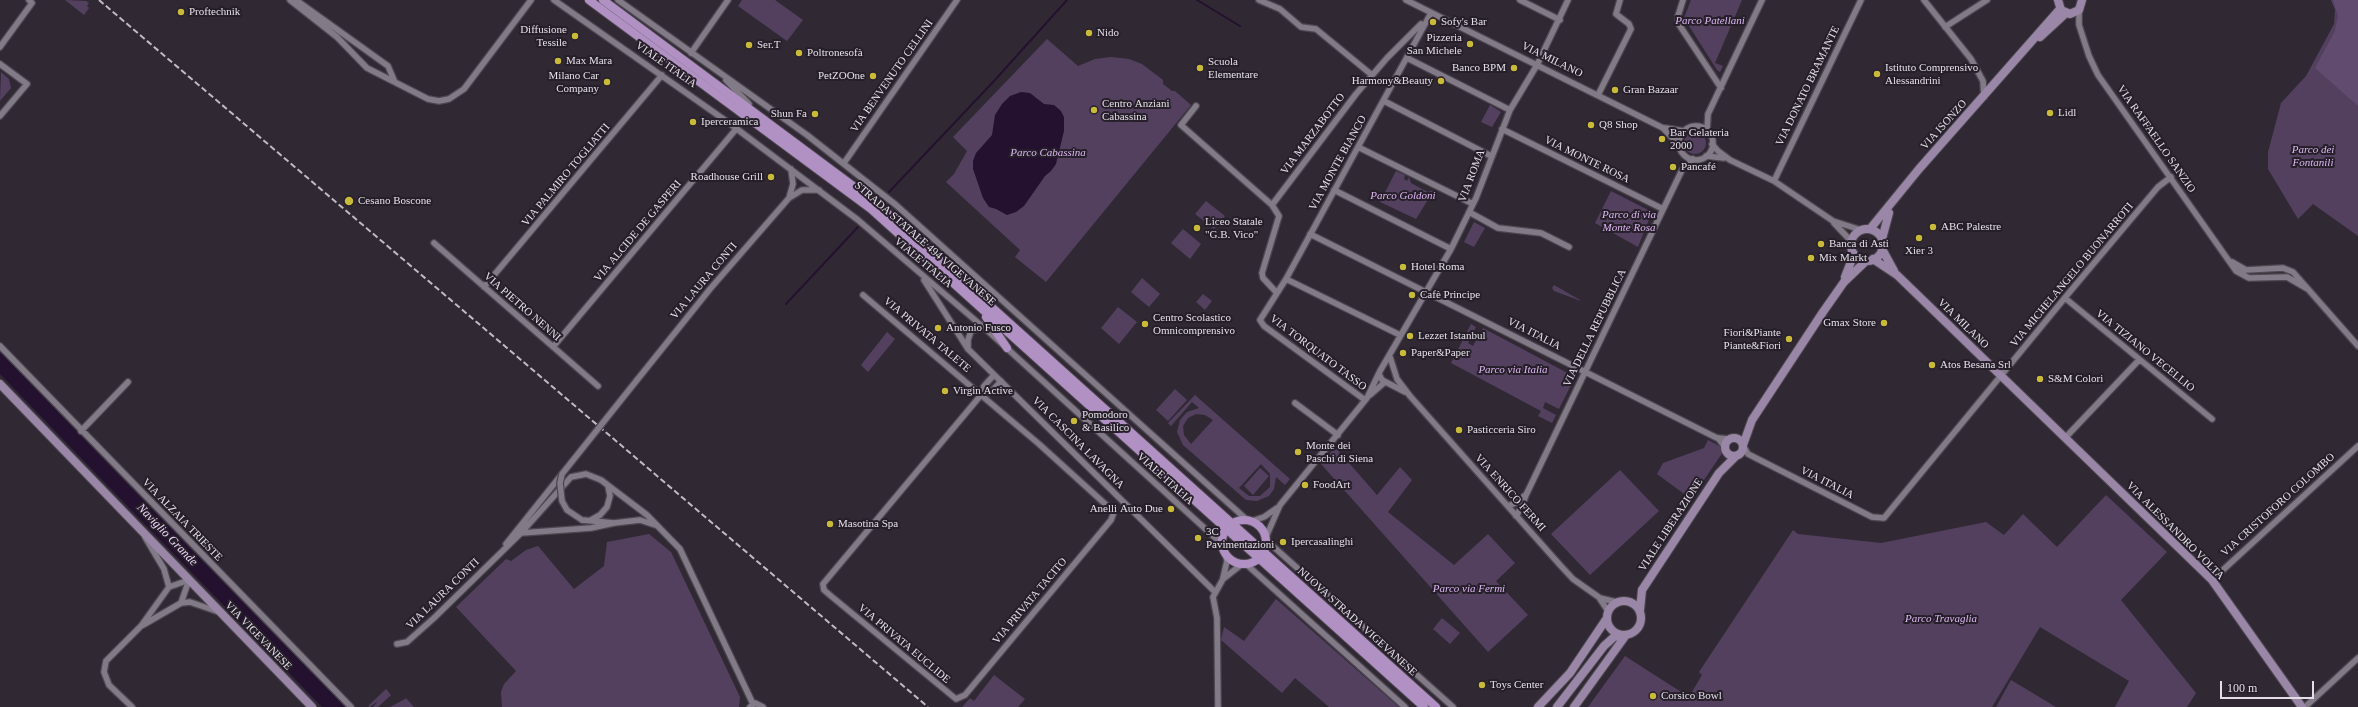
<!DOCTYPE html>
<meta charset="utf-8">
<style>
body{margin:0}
#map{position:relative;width:2358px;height:707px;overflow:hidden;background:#302934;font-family:"Times New Roman",serif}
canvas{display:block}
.scale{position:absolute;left:2220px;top:681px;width:94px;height:18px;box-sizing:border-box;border:2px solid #e4dfe7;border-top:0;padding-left:5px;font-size:12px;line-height:14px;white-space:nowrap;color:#e4dfe7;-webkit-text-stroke:3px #261f2a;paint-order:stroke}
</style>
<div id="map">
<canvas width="2358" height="707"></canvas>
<div class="scale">100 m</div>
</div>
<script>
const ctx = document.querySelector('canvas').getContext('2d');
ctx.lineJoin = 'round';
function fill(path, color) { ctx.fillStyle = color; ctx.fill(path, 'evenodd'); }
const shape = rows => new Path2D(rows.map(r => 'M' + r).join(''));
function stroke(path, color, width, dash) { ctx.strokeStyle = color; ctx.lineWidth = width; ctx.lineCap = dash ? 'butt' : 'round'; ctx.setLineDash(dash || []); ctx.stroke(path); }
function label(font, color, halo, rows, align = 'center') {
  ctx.font = font + ' "Times New Roman",serif'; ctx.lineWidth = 4; ctx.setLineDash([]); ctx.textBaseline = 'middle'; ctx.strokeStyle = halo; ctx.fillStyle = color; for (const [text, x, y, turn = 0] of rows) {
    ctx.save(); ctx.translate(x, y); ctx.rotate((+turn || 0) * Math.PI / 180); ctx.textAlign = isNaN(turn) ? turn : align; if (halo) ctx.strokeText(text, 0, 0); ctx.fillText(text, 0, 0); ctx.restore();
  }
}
const green = shape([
 [65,0,86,1,89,3,87,6,89,8,84,15],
 [742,0,775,0,803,20,787,41,738,6],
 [1691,0,1742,0,1715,63,1723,66,1720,72,1717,70,1684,18],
 [2331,0,2358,0,2358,236,2313,204,2298,219,2268,169,2268,152,2281,103,2306,76,2334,24,2335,10],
 [1047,39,1078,66,1095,59,1111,57,1129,59,1142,64,1163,80,1163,84,1172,91,1175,91,1191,105,1046,282,1015,257,1020,250,946,182,954,174,967,151,953,137],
 [1,72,9,79,11,88,0,101],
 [1490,105,1501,112,1492,127,1481,122],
 '1684 143a11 11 0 1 1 22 0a11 11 0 1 1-22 0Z',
 [1396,171,1405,175,1404,179,1407,181,1409,177,1411,183,1422,189,1428,192,1434,190,1416,219,1380,202],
 [1611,191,1652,212,1638,247,1595,223],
 [1206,201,1225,216,1214,229,1195,214],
 [1474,222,1485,228,1474,247,1464,242],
 [1183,229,1201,244,1190,259,1171,243],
 [1142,278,1160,294,1149,307,1131,292],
 [1554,285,1580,300,1581,301,1554,291,1552,288],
 [1203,294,1212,301,1205,310,1196,302],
 [1118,307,1137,322,1119,344,1101,328],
 [1471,324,1476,327,1468,343,1473,346,1483,328,1575,377,1559,409,1545,402,1543,408,1556,415,1552,423,1538,416,1541,411,1451,363],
 [887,332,895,339,868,372,861,365],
 [1175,389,1187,400,1168,421,1156,410],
 [1195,395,1290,479,1285,485,1276,477,1274,489,1269,496,1257,501,1246,500,1183,445,1177,432,1180,420,1187,412,1199,408,1192,402,1171,426,1168,423],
 [1196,414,1205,415,1213,420,1191,444,1184,435,1183,426,1188,418],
 [1261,464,1270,474,1270,487,1260,496,1249,496,1239,488],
 [1708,440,1725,449,1691,499,1657,474,1663,463,1704,448],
 [1335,447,1377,495,1400,467,1412,480,1388,512,1454,565,1488,534,1515,563,1496,581,1528,615,1488,652,1321,464],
 [1260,468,1269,476,1253,495,1244,486],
 [1620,470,1659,511,1590,575,1551,534],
 [2106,495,2167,552,2121,600,2196,693,2187,707,2115,707,2129,681,2040,627,1992,707,1588,707,1625,656,1689,697,1702,675,1699,672,1793,530,1798,534,1881,543,1986,522,2004,535,2023,514,2057,547],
 [649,534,671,552,740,697,739,707,502,707,501,692,504,684,516,671,456,607,506,559,511,561,526,550,538,546,574,589,604,566,607,542],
 [1276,599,1399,707,1329,707,1295,678,1282,693,1221,640,1224,627,1244,641],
 [1442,618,1460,633,1450,644,1433,629],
 [994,675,1025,699,1018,707,962,707,970,698,974,701],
 [2011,680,2056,707,1996,707],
 [386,689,391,695,378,707,373,707,378,701,370,707,368,706],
 [406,698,414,707,390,707,405,699]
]);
const forest = shape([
 [2333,0,2358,0,2358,106,2315,68,2335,31,2338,16]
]);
const water = shape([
 [1021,92,1030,93,1044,104,1054,105,1061,111,1064,117,1064,131,1056,164,1051,171,1045,176,1024,206,1016,212,1007,215,996,209,989,207,983,198,973,169,973,161,976,153,992,135,995,115,1002,104,1010,96],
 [0,352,148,505,345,707,322,707,136,515,0,374]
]);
const stream = shape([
 [1197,0,1240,26],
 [889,192,994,81,1067,0],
 [786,304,858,227]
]);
const street = shape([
 [290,0,337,37,367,68,428,99,439,101,449,99,464,89,531,0],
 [296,0,388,66,394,80],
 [554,0,729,123,858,220,989,332,1222,544],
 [618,0,807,135,896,205,1246,519],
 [1259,0,1280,9,1301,27,1316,29,1372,75],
 [1406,0,1663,128,1679,145],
 [1520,0,1560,20],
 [1683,0,1678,16,1678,23,1721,88],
 [1924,0,1971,59,1983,81,1984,97],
 [2079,10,2079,25,2089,56,2098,75,2236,271,2249,278,2287,277,2306,288],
 [1945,27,1987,0],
 [0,47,32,3,29,0],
 [691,53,728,0],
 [1407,58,1510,110],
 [0,64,27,84,0,116],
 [726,80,749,104],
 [1598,95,1631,29,1629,24,1616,14,1620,0],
 [1384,101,1491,156],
 [1196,106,1181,125,1272,205,1279,216,1262,273,1263,278,1277,293],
 '1679 143a17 17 0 1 1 34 0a17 17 0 1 1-34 0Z',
 [1665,128,1684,131],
 [1502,129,1663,209],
 [1707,131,1708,114,1762,0],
 [1712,144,1718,151,1730,160,1774,181,1833,221,1861,230],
 [1358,147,1473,204],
 [1706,156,1724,158],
 [844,163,957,0],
 [1774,181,1861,0],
 [1334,190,1451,249],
 [789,198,793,184,791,169],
 [1272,205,1356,94,1387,58,1421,24],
 [1469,212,1498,228,1541,233,1569,247],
 [1834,223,1852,242],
 [1310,234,1717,438,1730,439],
 [434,243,598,386],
 [2232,262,2246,270,2283,268,2293,272,2358,346],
 [1286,279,1400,335],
 [924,280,968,349,1214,591],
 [484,287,662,75],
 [863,295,981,395,1039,444,1114,512,1111,520,965,695,956,699,831,596,824,590,823,584,981,395,984,386,994,375],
 [2065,298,2212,419],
 [0,346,351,707],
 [553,347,737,128],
 [968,349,968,340,971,331,984,327],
 [1390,357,1397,379,1410,396,1560,565,1573,579,1600,598,1616,602],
 [1379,374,1382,380,1405,392],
 [637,380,710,289,789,198,802,190,819,190],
 [981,395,991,392,1001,381],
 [1370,395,1385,382],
 [1365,400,1264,326,1260,320,1286,279,1431,13],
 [1295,403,1338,435],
 [81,431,128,382],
 [1718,438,1725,447],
 [2065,438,2139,360],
 [1744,447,1748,454,1872,517,1884,518,2068,294,2158,187,2171,177],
 [1508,506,1520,501,1524,496],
 [1516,516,1521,508,1526,495,1682,170,1693,159],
 [582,520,614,523,640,520,655,525],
 [591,520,600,515,607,507,610,496,608,486],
 [1252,521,1264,517,1277,508],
 [521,533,591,528,614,523],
 [145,537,164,569,169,587],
 [1266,537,1280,505,1367,398,1380,371,1451,249,1476,198,1510,110,1537,65,1568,0],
 [1267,541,1453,707],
 [506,544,562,474],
 [1246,564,1405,707],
 [1223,578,1227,561,1225,553],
 [2212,580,2358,446],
 [169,587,189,580],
 [1600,599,1608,611],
 [181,603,189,580],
 [143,625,181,603,190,602,219,612],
 [397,644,407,642,434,618,521,533,571,477,586,474,601,480,647,515,680,549,753,704],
 [132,707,109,685,104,672,106,661,141,626,169,587],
 [750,707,755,703,763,707],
 [1218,707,1217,618,1213,597,1223,579,1242,564],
 [2305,707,2358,658]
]);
const secondary = shape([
 [2058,0,2061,10,2070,14,2079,10,2082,0],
 [2040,37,2066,13],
 [1870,229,1919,169,2060,9],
 '1851 245a16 16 0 1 1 32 0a16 16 0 1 1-32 0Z',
 [1882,239,1889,213],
 [1882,249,1894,271],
 [1873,259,1897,275,2212,580,2302,707],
 [1845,277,1854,254],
 [0,384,312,707],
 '1725 447a9 9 0 1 1 18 0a9 9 0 1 1-18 0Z',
 [1743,445,1752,420,1823,312,1844,282,1866,261],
 '1607 618a17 17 0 1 1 34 0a17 17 0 1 1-34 0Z',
 [1640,610,1642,590,1719,473,1736,456],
 [1538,707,1570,673,1607,618],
 [1557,707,1604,646,1614,637,1622,635],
 [1574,707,1626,635]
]);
const primary = shape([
 [589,0,871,209,1424,707],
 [603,0,876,203,1436,707],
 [986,317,1007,348],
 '1222 542a22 22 0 1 1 44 0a22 22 0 1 1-44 0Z'
]);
const rail = shape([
 [99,0,928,707]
]);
const streetBridge = shape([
 [582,520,567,510,562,501,560,483,562,474,637,380]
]);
const markers = [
 [181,12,4,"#c9ba3a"],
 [1433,22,4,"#c9ba3a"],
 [1089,33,4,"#c9ba3a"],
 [575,36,4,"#c9ba3a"],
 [1470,44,4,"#c9ba3a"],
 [749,45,4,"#c9ba3a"],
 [799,53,4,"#c9ba3a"],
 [558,61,4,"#c9ba3a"],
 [1200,68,4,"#c9ba3a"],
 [1514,68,4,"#c9ba3a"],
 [1877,74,4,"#c9ba3a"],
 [873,76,4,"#c9ba3a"],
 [1441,81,4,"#c9ba3a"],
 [607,82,4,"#c9ba3a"],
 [1615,90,4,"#c9ba3a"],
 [1094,110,4,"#c9ba3a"],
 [2050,113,4,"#c9ba3a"],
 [815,114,4,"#c9ba3a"],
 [693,122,4,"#c9ba3a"],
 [1591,125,4,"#c9ba3a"],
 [1662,139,4,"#c9ba3a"],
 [1673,167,4,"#c9ba3a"],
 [771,177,4,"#c9ba3a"],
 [349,201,5,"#c9ba3a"],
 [1933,227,4,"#c9ba3a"],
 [1197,228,4,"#c9ba3a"],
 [1919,238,4,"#c9ba3a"],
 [1821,244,4,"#c9ba3a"],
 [1811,258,4,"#c9ba3a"],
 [1403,267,4,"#c9ba3a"],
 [1412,295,4,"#c9ba3a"],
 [1884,323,4,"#c9ba3a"],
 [1145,324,4,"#c9ba3a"],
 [938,328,4,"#c9ba3a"],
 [1410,336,4,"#c9ba3a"],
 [1789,339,4,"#c9ba3a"],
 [1403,353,4,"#c9ba3a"],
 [1932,365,4,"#c9ba3a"],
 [2040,379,4,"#c9ba3a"],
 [945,391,4,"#c9ba3a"],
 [1074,421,4,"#c9ba3a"],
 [1459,430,4,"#c9ba3a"],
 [1298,452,4,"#c9ba3a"],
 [1305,485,4,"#c9ba3a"],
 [1171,509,4,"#c9ba3a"],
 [830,524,4,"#c9ba3a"],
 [1198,538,4,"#c9ba3a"],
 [1283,542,4,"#c9ba3a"],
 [1482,685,4,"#c9ba3a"],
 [1653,696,4,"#c9ba3a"]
];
const poiNames = [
 ["Proftechnik",189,12],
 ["Sofy's Bar",1441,22],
 ["Diffusione",567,30,"right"],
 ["Tessile",567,43,"right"],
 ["Nido",1097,33],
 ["Pizzeria",1462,38,"right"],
 ["San Michele",1462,51,"right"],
 ["Ser.T",757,45],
 ["Poltronesofà",807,53],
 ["Max Mara",566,61],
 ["Scuola",1208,62],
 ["Elementare",1208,75],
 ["Banco BPM",1506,68,"right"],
 ["Istituto Comprensivo",1885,68],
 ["Alessandrini",1885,81],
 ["Milano Car",599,76,"right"],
 ["Company",599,89,"right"],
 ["PetZOOne",865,76,"right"],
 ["Harmony&Beauty",1433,81,"right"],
 ["Gran Bazaar",1623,90],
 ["Centro Anziani",1102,104],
 ["Cabassina",1102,117],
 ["Lidl",2058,113],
 ["Shun Fa",807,114,"right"],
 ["Iperceramica",701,122],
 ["Q8 Shop",1599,125],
 ["Bar Gelateria",1670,133],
 ["2000",1670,146],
 ["Pancafé",1681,167],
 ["Roadhouse Grill",763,177,"right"],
 ["Cesano Boscone",358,201],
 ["Liceo Statale",1205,222],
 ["\"G.B. Vico\"",1205,235],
 ["ABC Palestre",1941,227],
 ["Banca di Asti",1829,244],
 ["Xier 3",1919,251,"center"],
 ["Mix Markt",1819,258],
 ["Hotel Roma",1411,267],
 ["Cafè Principe",1420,295],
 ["Centro Scolastico",1153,318],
 ["Omnicomprensivo",1153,331],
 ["Gmax Store",1876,323,"right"],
 ["Antonio Fusco",946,328],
 ["Fiori&Piante",1781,333,"right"],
 ["Piante&Fiori",1781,346,"right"],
 ["Lezzet Istanbul",1418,336],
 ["Paper&Paper",1411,353],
 ["Atos Besana Srl",1940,365],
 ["S&M Colori",2048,379],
 ["Virgin Active",953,391],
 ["Pomodoro",1082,415],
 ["& Basilico",1082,428],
 ["Pasticceria Siro",1467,430],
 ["Monte dei",1306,446],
 ["Paschi di Siena",1306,459],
 ["FoodArt",1313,485],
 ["Anelli Auto Due",1163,509,"right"],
 ["Masotina Spa",838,524],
 ["3C",1206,532],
 ["Pavimentazioni",1206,545],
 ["Ipercasalinghi",1291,542],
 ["Toys Center",1490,685],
 ["Corsico Bowl",1661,696]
];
const parkNames = [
 ["Parco Patellani",1710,21],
 ["Parco dei",2313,150],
 ["Fontanili",2313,163],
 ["Parco Cabassina",1048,153],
 ["Parco Goldoni",1403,196],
 ["Parco di via",1629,215],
 ["Monte Rosa",1629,228],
 ["Parco via Italia",1513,370],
 ["Parco via Fermi",1469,589],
 ["Parco Travaglia",1941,619]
];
const streetNames = [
 ["VIA MILANO",1552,60,26],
 ["VIALE ITALIA",666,65,35],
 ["VIA BENVENUTO CELLINI",892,76,-55],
 ["VIA DONATO BRAMANTE",1808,86,-64],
 ["VIA ISONZO",1944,125,-48],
 ["VIA MARZABOTTO",1313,134,-53],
 ["VIA RAFFAELLO SANZIO",2156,139,55],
 ["VIA MONTE ROSA",1587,160,26],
 ["VIA MONTE BIANCO",1338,163,-61],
 ["VIA PALMIRO TOGLIATTI",566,175,-50],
 ["VIA ROMA",1472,176,-69],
 ["VIA ALCIDE DE GASPERI",638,231,-50],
 ["STRADA STATALE 494 VIGEVANESE",925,244,41],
 ["VIALE ITALIA",923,263,40],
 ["VIA MICHELANGELO BUONARROTI",2072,275,-50],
 ["VIA LAURA CONTI",704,281,-50],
 ["VIA PIETRO NENNI",522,307,41],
 ["VIA MILANO",1963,324,44],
 ["VIA DELLA REPUBBLICA",1595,328,-64],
 ["VIA ITALIA",1534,334,27],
 ["VIA PRIVATA TALETE",927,335,40],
 ["VIA TIZIANO VECELLIO",2145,351,39],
 ["VIA TORQUATO TASSO",1318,353,37],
 ["VIA CASCINA LAVAGNA",1078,443,45],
 ["VIALE ITALIA",1165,479,42],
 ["VIA ITALIA",1827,483,27],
 ["VIA ENRICO FERMI",1510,493,48],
 ["VIA CRISTOFORO COLOMBO",2278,505,-42],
 ["VIA ALZAIA TRIESTE",182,520,46],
 ["VIALE LIBERAZIONE",1671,525,-57],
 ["VIA ALESSANDRO VOLTA",2175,531,45],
 ["VIA LAURA CONTI",443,594,-44],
 ["VIA PRIVATA TACITO",1030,601,-50],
 ["NUOVA STRADA VIGEVANESE",1357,622,42],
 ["VIA VIGEVANESE",258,636,46],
 ["VIA PRIVATA EUCLIDE",904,644,40]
];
const waterNames = [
 ["Naviglio Grande",167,535,46]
];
fill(green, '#53405f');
fill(forest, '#614b6e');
fill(water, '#24112f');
stroke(stream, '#24112f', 2);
stroke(street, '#4d4750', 8);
stroke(secondary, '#4d4750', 10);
stroke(primary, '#4d4750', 10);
stroke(street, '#827a87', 5.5);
stroke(secondary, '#9a86a6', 8);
stroke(primary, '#b191c4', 8);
stroke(rail, '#c0bbc3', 2, [6, 3]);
stroke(streetBridge, '#4d4750', 8, []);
stroke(streetBridge, '#827a87', 5.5);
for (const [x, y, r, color] of markers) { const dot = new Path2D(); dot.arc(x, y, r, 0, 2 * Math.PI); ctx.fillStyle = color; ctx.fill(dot); stroke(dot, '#261f2a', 1.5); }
label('11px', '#e4dfe7', '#261f2a', poiNames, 'left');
label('italic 11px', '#ddb7f3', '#261f2a', parkNames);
label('11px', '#e4dfe7', '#261f2a', streetNames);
label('italic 12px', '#efd8fd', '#261f2a', waterNames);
</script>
